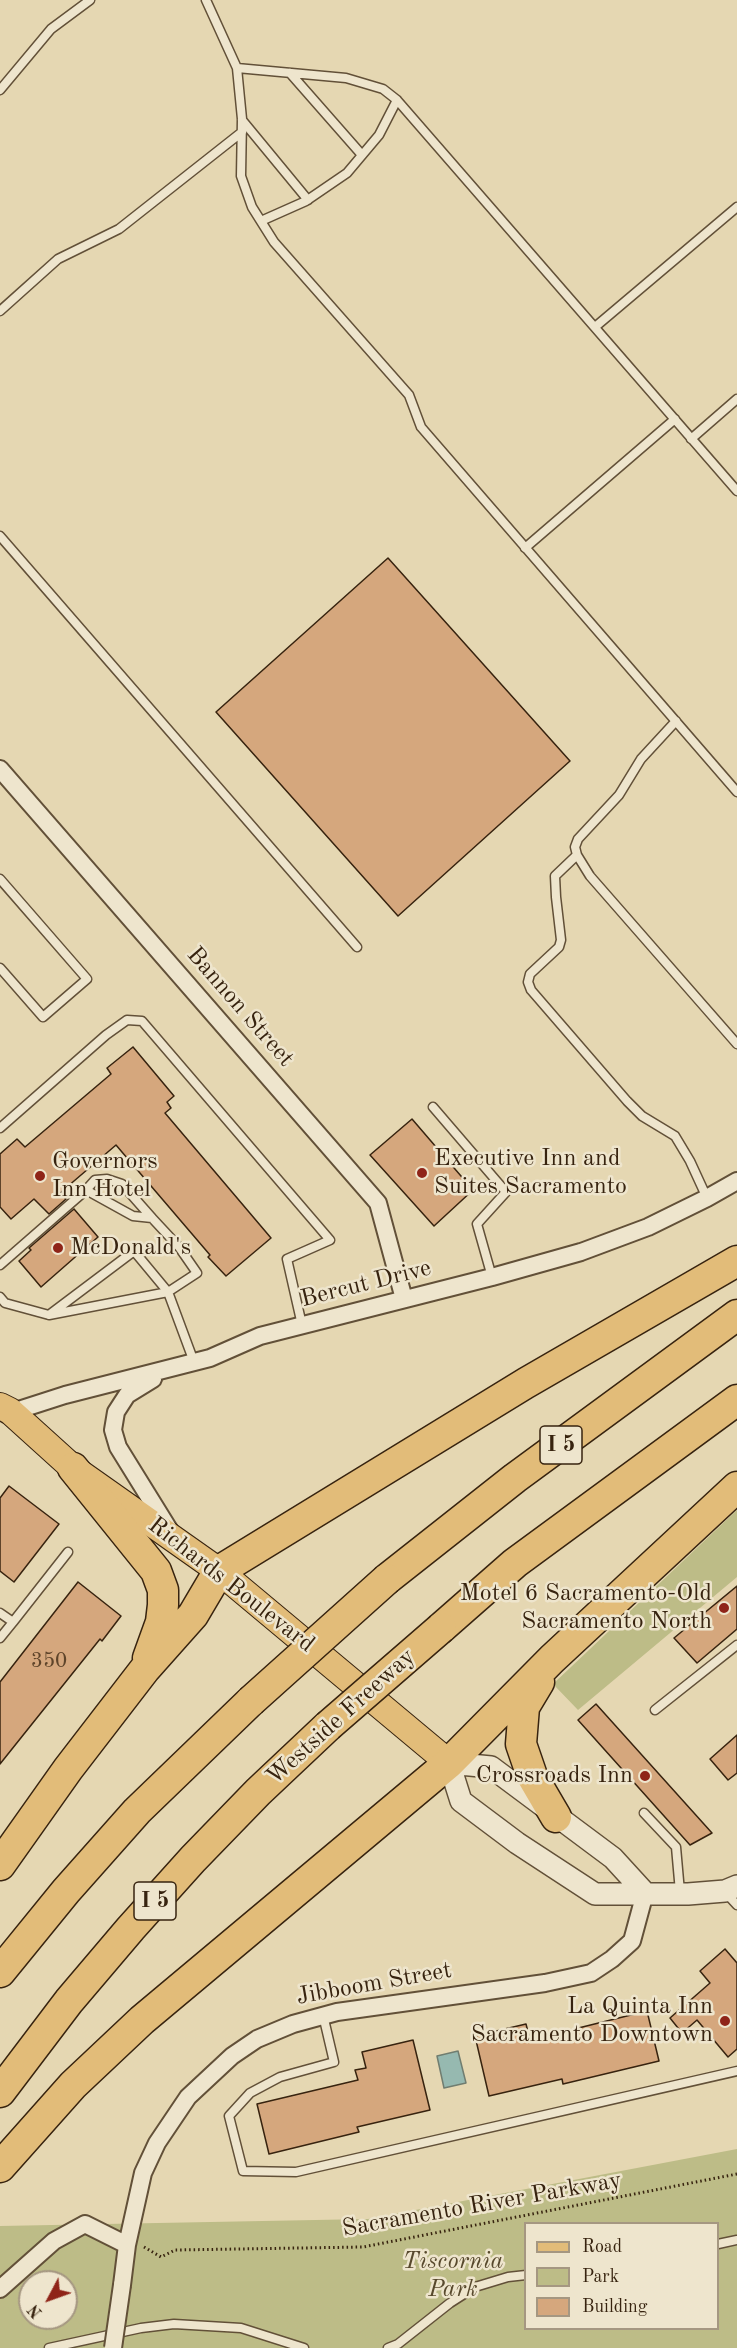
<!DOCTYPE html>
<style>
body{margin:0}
#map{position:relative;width:737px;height:2348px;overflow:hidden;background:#e5d7b2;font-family:"Old Standard TT",serif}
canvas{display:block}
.legend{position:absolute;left:524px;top:2222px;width:195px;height:108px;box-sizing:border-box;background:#eee5cd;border:2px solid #a59781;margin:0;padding:8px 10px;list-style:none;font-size:18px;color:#37230f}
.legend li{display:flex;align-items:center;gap:12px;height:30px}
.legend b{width:30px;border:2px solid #a59781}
.north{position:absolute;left:18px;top:2270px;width:60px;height:60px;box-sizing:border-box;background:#eee5cd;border:2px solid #a59781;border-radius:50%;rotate:229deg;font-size:16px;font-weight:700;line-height:24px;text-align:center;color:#37230f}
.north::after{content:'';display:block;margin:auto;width:21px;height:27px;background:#8f2418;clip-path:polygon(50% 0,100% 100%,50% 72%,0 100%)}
</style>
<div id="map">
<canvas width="737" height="2348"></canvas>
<ul class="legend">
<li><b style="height:8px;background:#e2bc79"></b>Road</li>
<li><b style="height:16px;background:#bdbc87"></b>Park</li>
<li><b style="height:16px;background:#d5a77d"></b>Building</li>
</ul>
<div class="north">N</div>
</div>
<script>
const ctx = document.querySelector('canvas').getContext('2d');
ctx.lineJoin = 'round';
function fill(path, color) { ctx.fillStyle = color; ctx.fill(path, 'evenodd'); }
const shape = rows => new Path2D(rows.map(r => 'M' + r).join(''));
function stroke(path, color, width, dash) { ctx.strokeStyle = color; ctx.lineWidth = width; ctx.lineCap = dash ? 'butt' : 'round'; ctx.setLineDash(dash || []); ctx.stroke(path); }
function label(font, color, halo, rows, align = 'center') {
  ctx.font = font + ' "Old Standard TT",serif'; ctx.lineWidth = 5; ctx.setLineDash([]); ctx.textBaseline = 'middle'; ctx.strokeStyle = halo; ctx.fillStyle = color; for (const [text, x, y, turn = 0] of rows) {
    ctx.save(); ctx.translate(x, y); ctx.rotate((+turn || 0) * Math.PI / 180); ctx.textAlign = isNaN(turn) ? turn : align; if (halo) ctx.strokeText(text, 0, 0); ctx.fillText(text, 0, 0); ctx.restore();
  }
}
const green = shape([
 [737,1510,737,1577,578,1710,553,1684],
 [737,2149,737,2348,0,2348,0,2226,368,2219],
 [526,2224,718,2224,718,2328,526,2328],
 [30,2282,66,2282,66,2318,30,2318]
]);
const water = shape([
 [458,2051,466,2083,444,2088,437,2056,458,2051]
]);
const building = shape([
 [388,558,570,761,398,916,216,712,388,558],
 [133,1047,174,1096,167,1102,171,1108,165,1113,271,1238,226,1276,208,1257,210,1255,116,1145,60,1193,66,1199,49,1214,34,1199,11,1219,0,1207,0,1154,17,1139,25,1147,111,1074,107,1068,133,1047],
 [412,1119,473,1190,434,1226,370,1155,412,1119],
 [74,1209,98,1237,41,1287,19,1261,31,1250,29,1248,74,1209],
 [9,1486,59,1524,14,1582,0,1571,0,1498,9,1486],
 [78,1582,121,1616,102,1641,100,1639,0,1764,0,1682,78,1582],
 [737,1586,737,1629,697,1663,674,1638,737,1586],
 [596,1704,712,1833,690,1845,578,1720,596,1704],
 [737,1735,737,1773,728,1780,710,1759,737,1735],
 [725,1949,737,1963,737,2049,728,2057,697,2020,682,2033,670,2018,710,1983,700,1971,725,1949],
 [647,2011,659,2061,563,2084,562,2079,489,2096,475,2036,526,2024,530,2040,647,2011],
 [413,2040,430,2110,357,2127,359,2132,269,2154,257,2104,358,2080,355,2070,366,2068,362,2052,413,2040]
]);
const path = shape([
 [144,2247,161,2257,175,2250,363,2247,737,2174]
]);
const service = shape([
 [206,0,237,68,242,119,241,176,252,207,274,242,409,395,421,427,737,792],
 [237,68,346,78,383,89,397,100,737,491],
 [290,73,362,155],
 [0,90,51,29,90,0],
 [242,120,308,200],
 [261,221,306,201,347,173,379,135,397,100],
 [0,311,58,259,119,229,242,132],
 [595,327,737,207],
 [691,439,737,399],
 [0,536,357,947],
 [525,548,675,419],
 [676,721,641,759,619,795,578,839,575,847,577,855,590,876,737,1044],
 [577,855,555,876,556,897,561,940,559,947,530,974,528,982,531,990,627,1101,642,1116,675,1136,690,1161,707,1198],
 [0,879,87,979,43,1017,0,968],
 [433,1107,506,1192,477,1224,492,1277],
 [0,1128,106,1035,127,1020,142,1021,330,1240,287,1259,302,1325],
 [86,1190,95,1180,107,1179,122,1184,152,1218],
 [0,1265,86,1190,133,1216,152,1218,179,1247,197,1273,168,1292,49,1315],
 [0,1297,5,1303,49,1315,134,1251,168,1292,194,1362],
 [0,1613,13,1622,0,1638],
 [13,1622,68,1552],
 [655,1710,737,1645],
 [644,1813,676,1847,680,1892],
 [725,1892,737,1905],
 [323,2015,334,2062,280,2077,250,2093,229,2116,243,2171,296,2172,737,2071],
 [718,2244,737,2240],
 [49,2348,141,2328,174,2324,241,2328,304,2348],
 [388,2348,398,2344,450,2303,475,2287,508,2277,526,2275]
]);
const minor = shape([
 [0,769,378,1203,404,1299],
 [153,1379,127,1395,116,1412,113,1430,118,1447,170,1531],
 [6,1414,65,1395,210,1358,260,1336,492,1277,581,1252,648,1227,707,1198,737,1181],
 [122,2285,127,2245,143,2173,157,2143,188,2097,232,2056,257,2039,293,2024,337,2012,545,1983,591,1973,612,1959,632,1941,645,1893],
 [0,2289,54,2241,85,2224,127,2245]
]);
const tertiary = shape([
 [645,1893,613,1858,491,1767,449,1763,461,1801,517,1843,595,1894,688,1894,725,1891,737,1886]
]);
const primary = shape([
 [0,1406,10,1411,73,1468,219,1571,449,1763]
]);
const motorway = shape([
 [73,1468,156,1571,163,1590,163,1605,161,1622,148,1658],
 [387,1579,515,1478,737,1315],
 [441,1628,515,1563,737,1400],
 [539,1682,524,1707,521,1744,532,1776,556,1817],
 [0,1865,68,1769,145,1669,193,1615,219,1571,526,1383,737,1261],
 [0,1972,66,1891,137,1811,251,1701],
 [0,2092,69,2001,131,1928,193,1859,258,1792,328,1726],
 [0,2167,73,2085,142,2020,449,1763,552,1659,737,1487]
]);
const minorBridge = shape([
 [113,2348,122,2285]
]);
const motorwayBridge = shape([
 [251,1701,387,1579],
 [328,1726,441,1628]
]);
const markers = [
 [422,1173,6,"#8f2418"],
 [40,1176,6,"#8f2418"],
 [58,1248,6,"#8f2418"],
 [724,1608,6,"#8f2418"],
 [645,1776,6,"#8f2418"],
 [725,2021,6,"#8f2418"]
];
const numberNames = [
 ["350",49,1661]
];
const shields = [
 [561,1445,42],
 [155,1901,42]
];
const shieldNames = [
 ["I 5",561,1445],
 ["I 5",155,1901]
];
const streetNames = [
 ["Bannon Street",240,1007,49],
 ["Bercut Drive",366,1284,-14],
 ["Richards Boulevard",231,1585,38],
 ["Westside Freeway",341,1717,-42],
 ["Jibboom Street",374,1984,-10],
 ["Sacramento River Parkway",482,2205,-10]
];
const poiNames = [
 ["Executive Inn and",434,1159],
 ["Suites Sacramento",434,1187],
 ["Governors",52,1162],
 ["Inn Hotel",52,1190],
 ["McDonald's",70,1248],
 ["Motel 6 Sacramento-Old",712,1594,"right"],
 ["Sacramento North",712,1622,"right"],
 ["Crossroads Inn",633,1776,"right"],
 ["La Quinta Inn",713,2007,"right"],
 ["Sacramento Downtown",713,2035,"right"]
];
const parkNames = [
 ["Tiscornia",453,2262],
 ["Park",453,2290]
];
fill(green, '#bdbc87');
fill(water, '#96b9b0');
stroke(water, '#707d70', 1.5);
fill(building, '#d5a77d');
stroke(building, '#37230f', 1.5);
stroke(service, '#625038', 11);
stroke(minor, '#625038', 20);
stroke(tertiary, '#625038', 24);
stroke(primary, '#37230f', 28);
stroke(motorway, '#37230f', 33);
stroke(path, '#37230f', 3, [1.5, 3]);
stroke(service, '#eee5cd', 8);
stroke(minor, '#eee5cd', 16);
stroke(tertiary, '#eee5cd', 21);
stroke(primary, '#e2bc79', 26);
stroke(motorway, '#e2bc79', 30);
stroke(minorBridge, '#625038', 20, []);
stroke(motorwayBridge, '#37230f', 33, []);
stroke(minorBridge, '#eee5cd', 16);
stroke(motorwayBridge, '#e2bc79', 30);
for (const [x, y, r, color] of markers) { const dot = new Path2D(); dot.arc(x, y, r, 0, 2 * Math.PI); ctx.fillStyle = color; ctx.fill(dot); stroke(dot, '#eee5cd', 2); }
label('21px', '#5e442a', null, numberNames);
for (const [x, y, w] of shields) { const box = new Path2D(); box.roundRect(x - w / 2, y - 19, w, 38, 4.5); ctx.fillStyle = '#eee5cd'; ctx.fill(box); stroke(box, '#37230f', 1.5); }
label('bold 22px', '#37230f', null, shieldNames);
label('24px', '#37230f', '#eee5cd', streetNames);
label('24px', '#37230f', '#eee5cd', poiNames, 'left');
label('italic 24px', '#58492d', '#eee5cd', parkNames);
</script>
